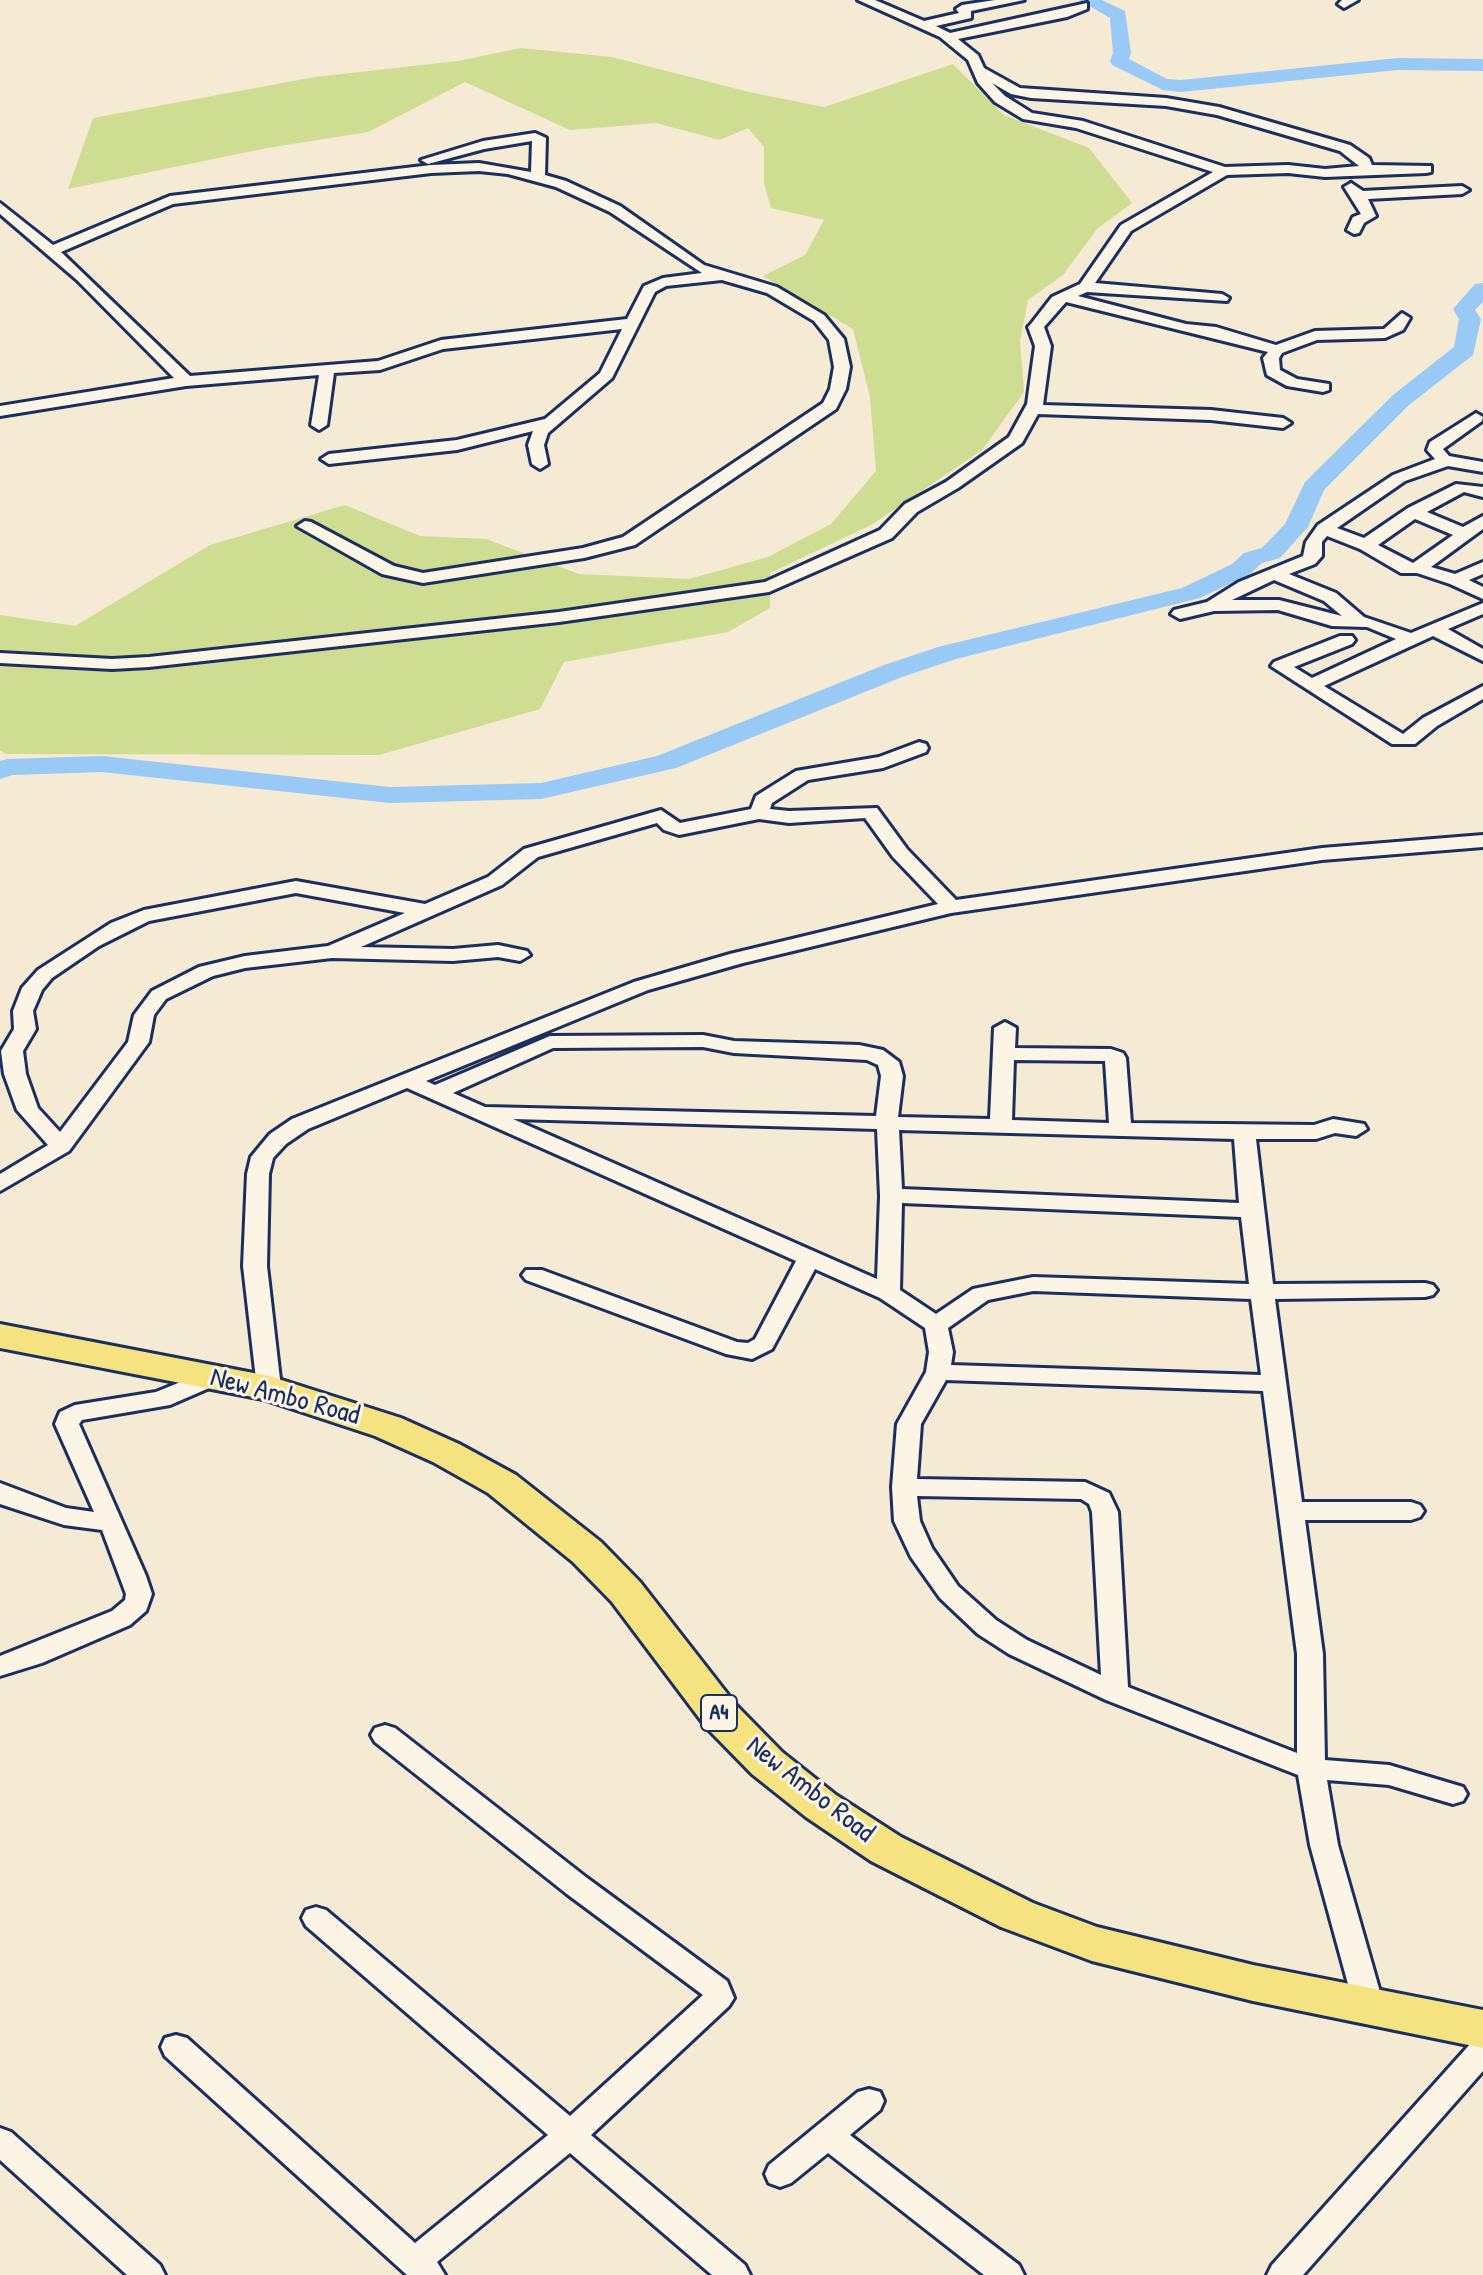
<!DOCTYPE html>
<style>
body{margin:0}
canvas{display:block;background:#f5ead4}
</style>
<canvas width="1483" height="2275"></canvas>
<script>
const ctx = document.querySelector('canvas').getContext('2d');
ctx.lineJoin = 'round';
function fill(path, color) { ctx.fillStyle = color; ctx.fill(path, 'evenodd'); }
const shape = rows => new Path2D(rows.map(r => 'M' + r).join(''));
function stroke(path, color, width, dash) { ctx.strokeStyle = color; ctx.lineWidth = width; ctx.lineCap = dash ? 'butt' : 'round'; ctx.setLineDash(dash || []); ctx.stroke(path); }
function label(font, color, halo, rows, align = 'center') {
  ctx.font = font + ' "Patrick Hand",sans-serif'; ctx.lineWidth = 6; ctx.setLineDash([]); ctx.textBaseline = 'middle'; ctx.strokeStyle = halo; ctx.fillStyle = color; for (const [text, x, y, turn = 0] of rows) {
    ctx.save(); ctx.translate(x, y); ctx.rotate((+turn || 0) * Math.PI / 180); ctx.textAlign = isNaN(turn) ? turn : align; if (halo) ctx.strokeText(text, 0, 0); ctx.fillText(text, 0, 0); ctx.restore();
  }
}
const green = shape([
 [521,48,612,57,749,92,824,107,953,64,1004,115,1089,148,1132,203,1097,229,1063,275,1028,300,1020,341,1024,392,982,450,873,524,770,573,770,608,728,632,564,662,540,709,379,755,6,754,0,750,0,615,75,626,210,545,345,505,420,536,486,539,579,574,689,579,768,557,831,524,876,471,870,397,853,329,763,276,805,255,824,220,771,208,764,183,764,147,748,128,720,140,656,123,570,130,465,82,368,132,267,148,68,189,93,118,315,77,458,61]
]);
const river = shape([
 [1079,0,1102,0,1125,11,1131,53,1129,59,1167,79,1181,80,1398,58,1483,59,1483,71,1398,70,1181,92,1163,90,1112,65,1110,61,1113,53,1110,18,1079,0],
 [1483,283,1483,302,1475,310,1481,319,1473,355,1409,405,1324,490,1308,527,1280,558,1262,563,1250,574,1200,598,956,659,902,677,676,768,541,799,390,803,102,772,13,775,0,779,0,761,7,759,102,756,390,787,541,783,657,756,884,665,938,647,1182,588,1232,564,1244,553,1262,548,1285,524,1305,482,1393,395,1454,347,1459,319,1453,309,1475,284,1483,283]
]);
const street = shape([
 [858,0,875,0,924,21,959,13,956,9,962,5,995,0,1024,0,971,11,971,18,936,26,950,33,1087,3,1087,9,1067,17,958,39,978,55,984,68,1020,88,1166,98,1219,107,1350,145,1369,158,1372,165,1431,166,1431,172,1426,173,1325,177,1288,173,1227,175,1131,231,1095,283,1222,294,1229,298,1227,301,1087,292,1078,296,1186,324,1216,327,1276,345,1315,331,1384,329,1402,313,1410,318,1403,330,1385,338,1317,340,1282,353,1279,358,1280,370,1297,379,1329,384,1329,390,1323,392,1287,386,1267,375,1263,358,1268,352,1066,302,1044,327,1051,346,1043,405,1211,410,1283,418,1291,423,1283,428,1211,420,1038,414,1022,443,958,488,917,512,892,538,769,592,559,622,149,667,112,669,0,663,0,653,112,659,149,657,559,612,765,582,880,530,905,504,946,482,1009,437,1027,404,1035,346,1028,327,1031,324,1052,297,1080,284,1121,225,1213,172,1076,128,1023,119,995,102,978,83,968,60,940,37,858,0],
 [992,83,1011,94,1031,98,1166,106,1217,115,1340,151,1359,166,1325,169,1288,165,1225,167,1083,121,1032,113,1005,96,992,83],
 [1342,0,1358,0,1344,8,1338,4,1342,0],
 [535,133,546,138,545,175,566,181,620,206,704,265,777,287,824,315,844,339,850,367,846,389,836,409,635,545,584,558,423,583,382,574,297,526,305,521,311,522,394,566,423,573,583,548,623,537,823,403,830,389,834,367,829,340,814,321,767,293,722,280,666,286,655,292,612,378,548,433,544,445,548,464,540,469,532,464,528,445,533,431,457,450,329,464,321,459,329,454,457,440,545,419,600,373,622,329,443,349,380,370,334,373,327,425,319,430,311,425,319,375,186,386,0,416,0,406,174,378,77,280,0,214,0,203,53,245,170,196,431,165,479,163,531,172,532,141,484,149,428,164,421,160,483,141,535,133],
 [479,171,508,174,556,187,610,212,702,273,663,278,644,286,627,319,441,340,378,361,190,376,61,252,173,204,431,173,479,171],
 [1351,183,1363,191,1462,186,1469,190,1462,194,1368,199,1376,216,1364,223,1359,233,1354,234,1347,230,1353,217,1361,214,1344,187,1351,183],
 [1476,413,1483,417,1482,421,1443,449,1449,456,1483,462,1483,472,1448,466,1405,481,1337,528,1364,538,1408,508,1456,484,1483,487,1483,497,1464,492,1427,512,1463,527,1483,516,1483,529,1431,567,1455,574,1483,562,1483,574,1469,580,1483,587,1483,599,1450,584,1417,573,1401,573,1360,549,1327,536,1322,542,1322,556,1315,564,1289,574,1336,593,1364,617,1411,633,1483,603,1483,614,1448,629,1483,649,1483,661,1433,636,1324,686,1403,734,1423,718,1483,686,1483,699,1437,726,1415,744,1392,744,1271,666,1274,662,1340,636,1352,636,1355,640,1352,644,1294,667,1312,678,1396,639,1367,627,1332,626,1278,610,1214,611,1180,619,1171,614,1174,610,1207,602,1239,582,1303,556,1306,542,1318,525,1393,475,1435,459,1427,450,1430,442,1476,413],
 [1415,519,1453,535,1413,563,1378,545,1415,519],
 [1274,580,1324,601,1342,616,1279,600,1232,600,1274,580],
 [919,742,926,744,928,748,926,752,883,768,808,780,772,803,770,809,789,811,877,808,907,849,956,900,1322,848,1483,835,1483,847,1322,860,951,913,743,963,648,990,426,1081,435,1085,550,1036,703,1035,734,1041,859,1045,883,1050,899,1062,903,1076,898,1117,990,1119,994,1028,1005,1022,1016,1028,1015,1048,1111,1049,1123,1053,1126,1058,1131,1123,1314,1125,1333,1119,1364,1124,1367,1129,1356,1136,1335,1133,1316,1139,1256,1139,1273,1284,1425,1283,1433,1285,1437,1290,1433,1295,1425,1297,1275,1299,1302,1502,1411,1502,1420,1505,1424,1511,1420,1517,1411,1520,1305,1520,1323,1654,1325,1760,1389,1765,1463,1787,1467,1794,1463,1801,1453,1804,1389,1785,1327,1780,1338,1845,1384,2006,1379,2014,1369,2018,1359,2014,1354,2006,1310,1845,1298,1775,1106,1700,1009,1654,978,1634,940,1598,911,1557,894,1521,892,1487,897,1424,926,1372,929,1352,925,1328,880,1298,815,1269,772,1349,752,1359,726,1354,526,1280,522,1275,526,1270,542,1270,737,1342,748,1343,755,1339,796,1261,407,1088,308,1129,286,1144,273,1158,269,1174,267,1266,281,1388,278,1394,269,1396,260,1394,257,1388,243,1266,247,1174,251,1157,270,1134,292,1119,634,982,730,954,938,904,893,857,865,818,789,823,759,819,679,835,664,830,657,823,538,857,502,885,361,947,453,949,498,945,527,951,530,955,520,961,498,957,453,961,332,958,245,968,213,976,166,999,154,1015,149,1042,69,1151,0,1191,0,1174,48,1145,17,1110,4,1074,1,1051,14,1029,13,1011,22,988,38,970,111,923,144,910,296,881,425,904,488,877,524,849,661,810,680,823,751,809,756,796,796,771,879,757,919,742],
 [296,893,405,913,328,946,245,956,199,967,152,991,134,1015,128,1042,60,1132,38,1108,26,1074,23,1051,36,1029,33,1011,42,990,52,978,99,946,149,921,296,893],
 [703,1047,734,1053,867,1060,878,1065,881,1076,876,1116,485,1107,453,1093,553,1048,703,1047],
 [1014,1060,1105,1061,1109,1123,1012,1120,1014,1060],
 [513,1119,877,1129,880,1196,877,1279,513,1119],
 [899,1130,1234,1139,1239,1203,902,1189,899,1130],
 [902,1203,1241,1217,1249,1284,1033,1277,973,1289,936,1314,900,1290,902,1203],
 [1033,1291,1251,1299,1261,1375,951,1365,953,1352,948,1328,988,1300,1033,1291],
 [946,1380,1263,1391,1297,1654,1297,1753,1128,1687,1118,1512,1109,1493,1085,1482,917,1479,921,1424,946,1380],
 [917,1496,1081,1499,1089,1504,1092,1512,1101,1675,1027,1640,996,1620,958,1586,932,1548,920,1521,917,1496],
 [215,1368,223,1370,227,1376,223,1382,170,1405,82,1420,79,1424,146,1576,152,1594,146,1611,130,1625,42,1663,0,1676,0,1656,112,1611,125,1600,126,1594,102,1530,64,1525,0,1504,0,1483,66,1508,94,1512,55,1424,60,1412,75,1405,156,1392,215,1368],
 [385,1725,395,1728,587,1878,727,1981,734,1998,729,2006,591,2135,745,2265,750,2275,712,2275,570,2153,437,2262,445,2275,407,2275,165,2056,161,2047,165,2038,176,2035,187,2038,415,2243,548,2135,306,1926,302,1918,306,1910,316,1907,326,1910,570,2116,703,1995,567,1894,375,1742,371,1735,375,1728,385,1725],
 [1483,2039,1483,2071,1303,2275,1267,2275,1272,2265,1472,2042,1483,2039],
 [869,2089,880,2092,884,2101,880,2110,850,2135,1019,2265,1024,2275,984,2275,828,2153,791,2183,780,2187,769,2183,765,2174,769,2165,858,2092,869,2089],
 [0,2128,11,2132,160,2265,165,2275,127,2275,0,2160,0,2128]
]);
const primary = shape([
 [0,1324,269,1376,401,1418,459,1444,516,1475,601,1542,640,1582,736,1705,782,1752,836,1795,901,1837,1033,1903,1097,1927,1253,1965,1483,2010,1483,2048,1253,2001,1092,1961,1001,1927,871,1861,806,1817,752,1774,706,1727,612,1602,573,1562,488,1493,433,1462,375,1436,263,1399,0,1348,0,1324]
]);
const shields = [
 [719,1713,36]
];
const shieldNames = [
 ["A4",719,1713]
];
const nearStreetnames = [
 ["New Ambo Road",285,1397,15],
 ["New Ambo Road",810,1790,38]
];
fill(green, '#cedd91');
fill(river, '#99caf5');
stroke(street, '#1b2f5e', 6);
stroke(primary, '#1b2f5e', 6);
fill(street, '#fcf5e5');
fill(primary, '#f5e382');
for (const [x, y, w] of shields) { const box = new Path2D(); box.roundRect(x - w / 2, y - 18, w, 36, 6); ctx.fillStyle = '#fcf5e5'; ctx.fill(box); stroke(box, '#1b2f5e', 2); }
label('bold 22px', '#1b2f5e', null, shieldNames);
label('28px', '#1b2f5e', '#fcf5e5', nearStreetnames);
</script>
